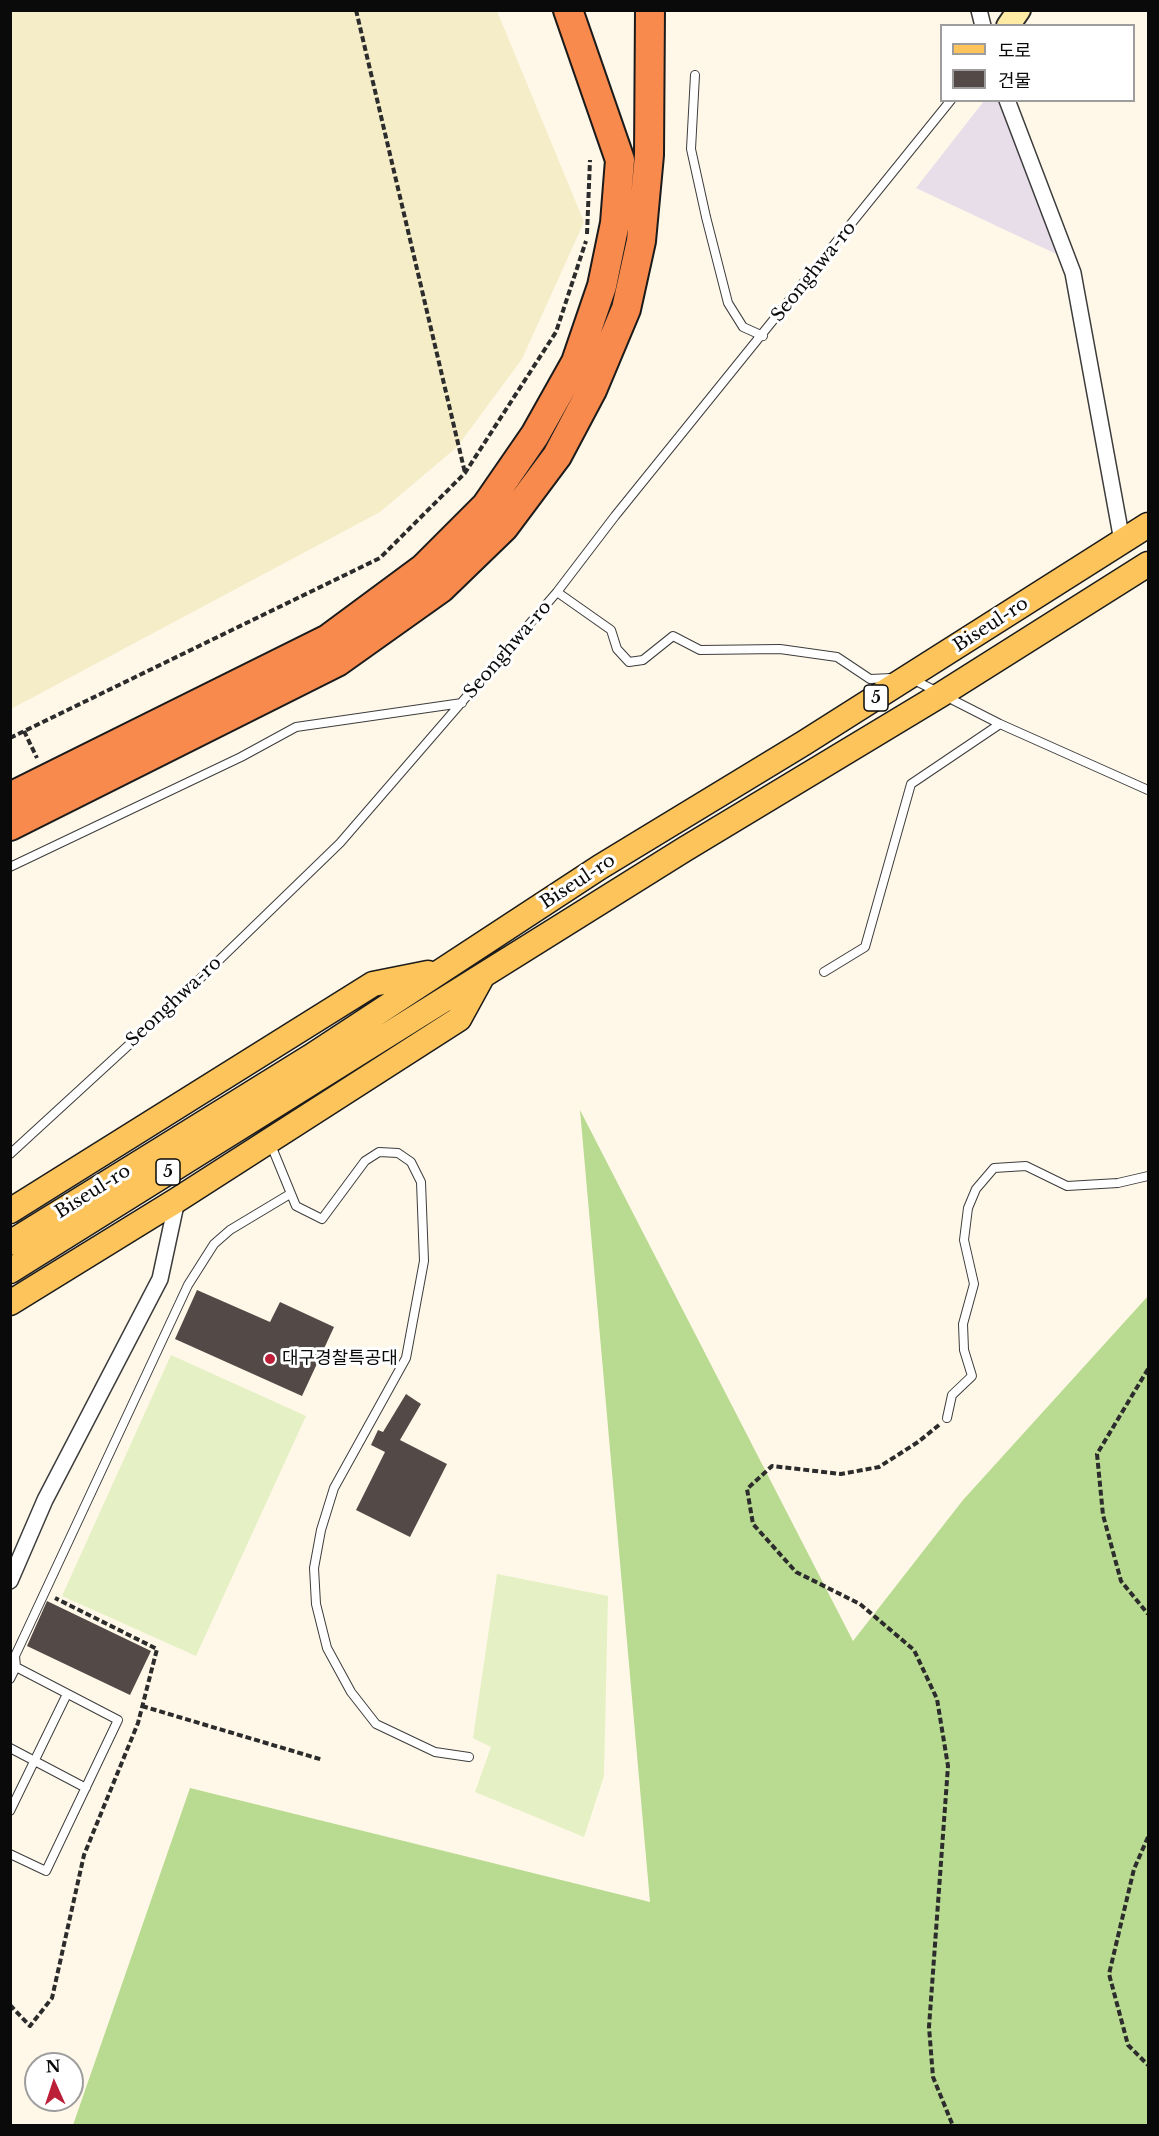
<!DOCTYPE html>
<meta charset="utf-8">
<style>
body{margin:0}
#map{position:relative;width:1159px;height:2136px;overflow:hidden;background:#fff8e8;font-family:"Libre Baskerville","Noto Sans KR",serif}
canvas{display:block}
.frame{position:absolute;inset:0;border:12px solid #0a0a0a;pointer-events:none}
.legend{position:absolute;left:940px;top:24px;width:195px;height:78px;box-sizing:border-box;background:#fff;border:2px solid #9d9d9d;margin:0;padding:8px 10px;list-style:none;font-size:18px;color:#0a0a0a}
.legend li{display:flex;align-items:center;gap:12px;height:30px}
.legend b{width:30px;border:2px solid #9d9d9d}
.north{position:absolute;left:24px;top:2052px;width:60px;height:60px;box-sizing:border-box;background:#fff;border:2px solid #9d9d9d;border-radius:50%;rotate:357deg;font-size:16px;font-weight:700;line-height:24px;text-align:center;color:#0a0a0a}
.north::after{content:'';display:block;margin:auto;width:21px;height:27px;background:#bc2038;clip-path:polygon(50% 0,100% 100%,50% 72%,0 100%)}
</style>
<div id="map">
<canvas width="1159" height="2136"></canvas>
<div class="frame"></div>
<ul class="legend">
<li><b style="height:8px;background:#fcc45b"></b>도로</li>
<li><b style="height:16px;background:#534a47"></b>건물</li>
</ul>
<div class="north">N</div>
</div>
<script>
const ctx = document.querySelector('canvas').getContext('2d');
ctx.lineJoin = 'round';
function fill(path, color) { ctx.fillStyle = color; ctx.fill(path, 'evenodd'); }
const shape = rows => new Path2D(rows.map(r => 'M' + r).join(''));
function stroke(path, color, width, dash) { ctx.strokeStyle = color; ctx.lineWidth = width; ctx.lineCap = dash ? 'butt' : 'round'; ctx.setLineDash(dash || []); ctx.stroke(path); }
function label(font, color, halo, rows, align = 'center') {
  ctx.font = font + ' "Libre Baskerville","Noto Sans KR",serif'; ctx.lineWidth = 6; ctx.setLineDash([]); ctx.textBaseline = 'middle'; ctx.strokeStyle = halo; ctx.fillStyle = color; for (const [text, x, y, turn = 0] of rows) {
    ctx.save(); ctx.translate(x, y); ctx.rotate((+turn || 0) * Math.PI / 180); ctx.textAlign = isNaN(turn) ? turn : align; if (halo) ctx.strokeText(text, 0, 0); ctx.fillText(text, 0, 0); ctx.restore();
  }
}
const industrial = shape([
 [984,101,1002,101,1069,260,916,188]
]);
const farmland = shape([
 [11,10,497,11,584,222,522,359,457,447,380,512,11,709]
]);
const forest = shape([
 [580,1110,853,1641,963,1500,1148,1296,1148,2125,73,2125,190,1788,650,1902]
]);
const pitch = shape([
 [171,1355,306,1416,196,1656,62,1596],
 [497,1574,608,1596,604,1776,584,1837,475,1792,491,1747,473,1738]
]);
const building = shape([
 [197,1290,270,1322,280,1302,334,1327,302,1396,175,1339],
 [406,1394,421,1404,400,1440,447,1464,410,1537,356,1510,385,1452,371,1445,378,1430,383,1432],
 [47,1601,151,1651,130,1695,27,1646]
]);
const path = shape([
 [356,10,465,473],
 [587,234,590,160],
 [24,731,37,758],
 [10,738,380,558,465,473,556,332,586,241],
 [1148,1369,1097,1454,1103,1515,1121,1581,1148,1614],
 [939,1425,918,1442,879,1467,841,1474,772,1466,747,1489,753,1524,796,1572,860,1604,914,1650,937,1699,948,1766,929,2027,933,2077,953,2126],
 [142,1706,323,1760],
 [1148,1837,1134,1869,1109,1974,1128,2045,1148,2065],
 [10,2005,30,2026,52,1998,84,1855,138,1723,157,1649,55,1598]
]);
const service = shape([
 [695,75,691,149,706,217,728,303,743,327,763,336],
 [557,592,611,630,617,649,629,662,643,660,673,636,700,650,780,649,837,657,870,679,892,678],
 [912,679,936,691],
 [947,697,1000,724,1148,790],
 [10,867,241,757,296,727,462,703],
 [824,972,865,947,911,784,1000,724],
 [271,1145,296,1206,322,1219,365,1161,379,1152,398,1153,411,1162,421,1182,424,1261,406,1358,334,1488,321,1530,314,1568,316,1604,327,1648,351,1692,376,1724,435,1752,469,1757],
 [10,1154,180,998,340,843,557,592,615,516,951,100],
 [947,1418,952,1395,972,1376,964,1350,963,1324,974,1284,964,1240,968,1208,976,1189,994,1168,1026,1166,1067,1186,1118,1183,1148,1176],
 [16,1667,15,1656,188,1285,214,1244,230,1230,290,1194],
 [10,1679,16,1667,118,1720,46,1871,10,1854],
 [10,1748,86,1788],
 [10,1811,67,1694]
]);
const minor = shape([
 [979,10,983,26],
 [1007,100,1073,273,1122,541],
 [10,1581,45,1500,160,1279,177,1200]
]);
const secondary = shape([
 [1008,26,1019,10]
]);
const primary = shape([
 [10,1211,373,984,428,973],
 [10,1243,310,1057,600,867,804,743,1148,525],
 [10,1271,685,849,942,694,1148,564],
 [10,1303,177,1200,459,1019,482,977]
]);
const motorway = shape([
 [10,797,328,639,424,568,486,506,535,435,576,362,602,286,615,223,620,160,568,10],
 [10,826,337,662,441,588,504,527,557,456,592,390,626,309,641,241,649,155,650,10]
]);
const markers = [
 [270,1359,6,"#bc2038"]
];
const shields = [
 [876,698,24],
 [168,1172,24]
];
const shieldNames = [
 ["5",876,698],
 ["5",168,1172]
];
const streetNames = [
 ["Seonghwa-ro",814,272,-51],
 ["Biseul-ro",991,625,-33],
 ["Seonghwa-ro",508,650,-49],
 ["Biseul-ro",578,882,-33],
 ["Seonghwa-ro",174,1002,-43],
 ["Biseul-ro",93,1192,-32]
];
const poiNames = [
 ["대구경찰특공대",282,1359]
];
fill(industrial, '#e8deea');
fill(farmland, '#f5ecc8');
fill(forest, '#b9da91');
fill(pitch, '#e5f0c4');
fill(building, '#534a47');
stroke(service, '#3d3d3d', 10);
stroke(minor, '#3d3d3d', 18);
stroke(secondary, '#2c2c2c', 26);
stroke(primary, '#1b1b1b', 27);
stroke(motorway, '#1b1b1b', 32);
stroke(path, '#2c2c2c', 4, [6, 3]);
stroke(service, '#fff', 8);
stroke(minor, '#fff', 15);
stroke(secondary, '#ffeba3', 22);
stroke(primary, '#fcc45b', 24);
stroke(motorway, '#f88a4d', 28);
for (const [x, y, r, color] of markers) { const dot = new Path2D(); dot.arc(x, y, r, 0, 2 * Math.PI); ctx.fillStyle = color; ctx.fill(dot); stroke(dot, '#fff', 2); }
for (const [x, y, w] of shields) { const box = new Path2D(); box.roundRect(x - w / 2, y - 13, w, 26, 4.5); ctx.fillStyle = '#fff'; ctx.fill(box); stroke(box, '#0a0a0a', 1.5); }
label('bold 16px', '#0a0a0a', null, shieldNames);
label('18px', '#0a0a0a', '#fff', streetNames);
label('18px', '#0a0a0a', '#fff', poiNames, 'left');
</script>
